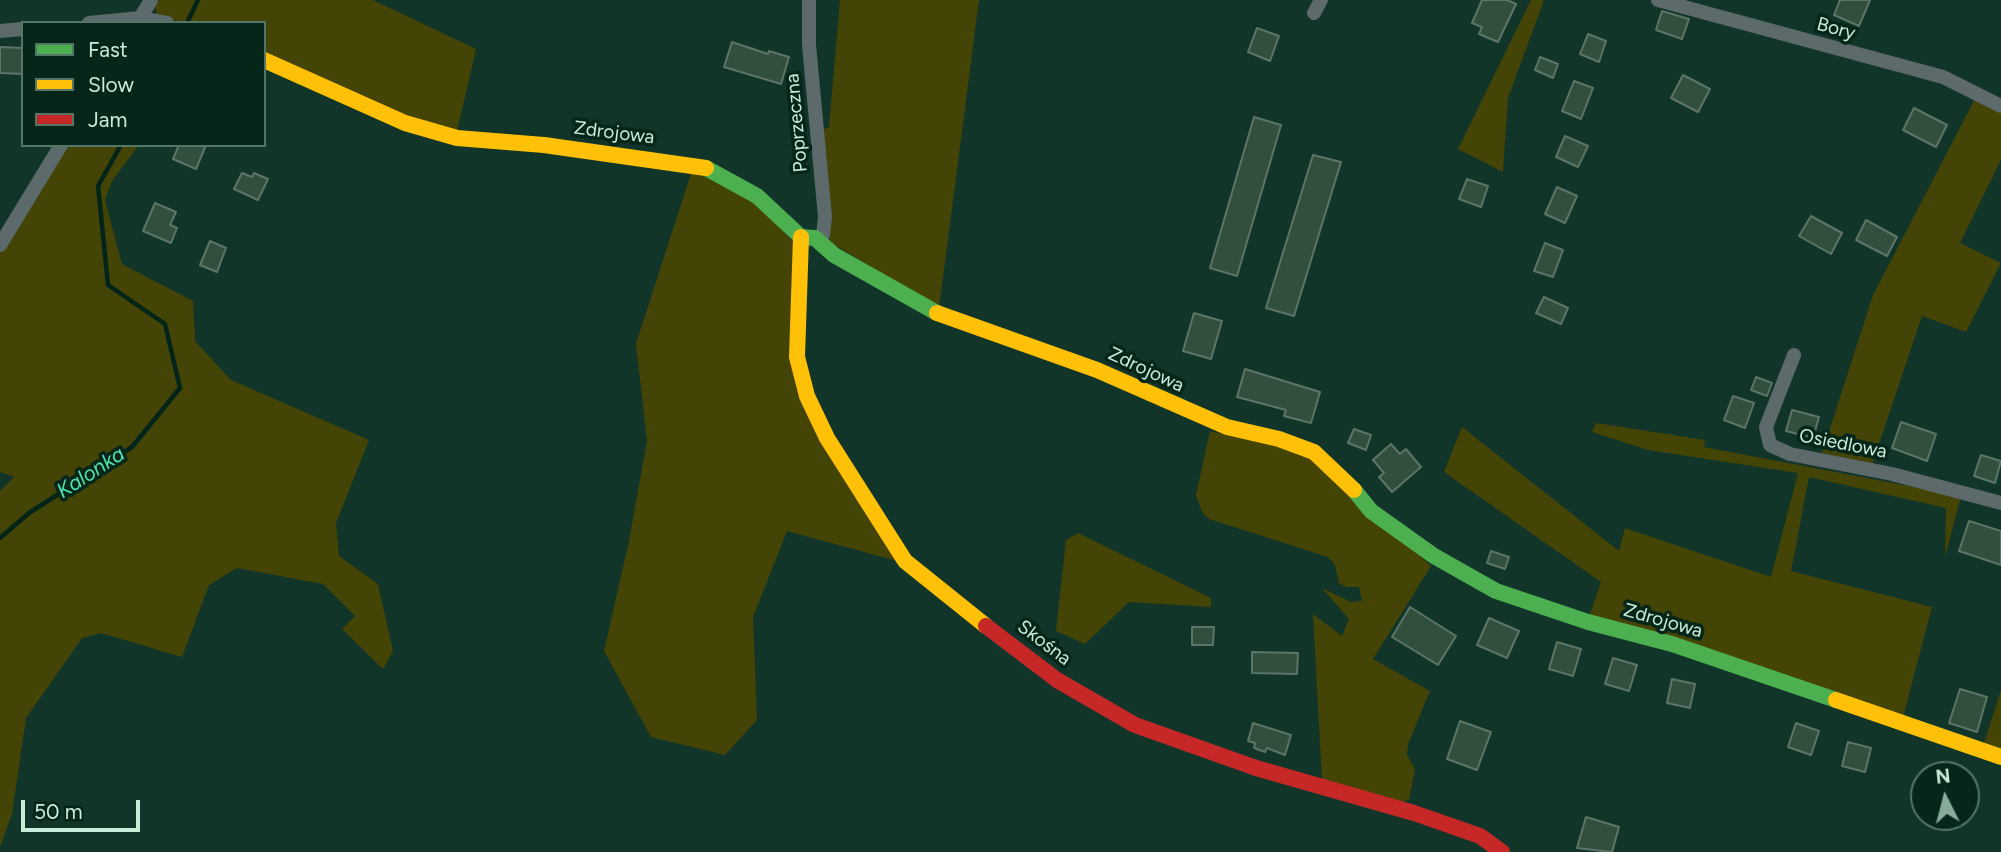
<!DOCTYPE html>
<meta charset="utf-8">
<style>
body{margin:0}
#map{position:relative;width:2001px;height:852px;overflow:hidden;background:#12352a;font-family:Figtree,sans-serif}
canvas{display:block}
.legend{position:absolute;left:21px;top:21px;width:245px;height:126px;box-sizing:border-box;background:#06261a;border:2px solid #547567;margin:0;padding:9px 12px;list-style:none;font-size:21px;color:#c8ecda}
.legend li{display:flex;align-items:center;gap:14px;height:35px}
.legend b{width:35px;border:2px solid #547567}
.north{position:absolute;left:1910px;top:761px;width:70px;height:70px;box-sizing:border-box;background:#06261a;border:2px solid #547567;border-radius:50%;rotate:354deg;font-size:19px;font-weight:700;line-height:28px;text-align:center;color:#c8ecda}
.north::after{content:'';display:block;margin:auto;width:24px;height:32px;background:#88ac9c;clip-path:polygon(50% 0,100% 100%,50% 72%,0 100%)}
.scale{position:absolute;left:21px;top:800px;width:119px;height:32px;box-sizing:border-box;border:4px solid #c8ecda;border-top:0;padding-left:9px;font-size:21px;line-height:24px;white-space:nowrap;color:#c8ecda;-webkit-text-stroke:5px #06261a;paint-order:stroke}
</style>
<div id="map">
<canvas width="2001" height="852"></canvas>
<ul class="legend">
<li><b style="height:9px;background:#4caf50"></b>Fast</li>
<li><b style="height:9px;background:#ffc107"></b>Slow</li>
<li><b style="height:9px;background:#c62828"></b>Jam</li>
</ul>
<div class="north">N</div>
<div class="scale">50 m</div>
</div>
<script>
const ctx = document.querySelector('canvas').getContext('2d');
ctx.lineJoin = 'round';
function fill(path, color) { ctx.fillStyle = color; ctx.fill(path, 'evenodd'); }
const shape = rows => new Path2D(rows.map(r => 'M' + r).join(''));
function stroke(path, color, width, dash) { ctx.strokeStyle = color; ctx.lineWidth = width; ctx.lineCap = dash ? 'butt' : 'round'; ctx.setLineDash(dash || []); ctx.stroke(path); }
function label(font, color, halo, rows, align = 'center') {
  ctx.font = font + ' Figtree,sans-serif'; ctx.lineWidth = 7; ctx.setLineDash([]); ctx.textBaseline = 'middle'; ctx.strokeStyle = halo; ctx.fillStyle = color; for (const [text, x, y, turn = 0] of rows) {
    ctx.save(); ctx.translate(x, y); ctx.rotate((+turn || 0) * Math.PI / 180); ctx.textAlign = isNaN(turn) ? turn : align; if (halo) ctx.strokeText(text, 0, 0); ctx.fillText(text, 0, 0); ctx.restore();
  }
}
const green = shape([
 [159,0,373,0,476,49,457,132,405,118,264,53,264,23,183,23,157,15,155,7],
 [840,0,979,0,939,308,830,242,820,131,829,127],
 [1531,0,1544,0,1508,98,1503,172,1458,149],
 [1976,97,2001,111,2001,160,1960,243,2001,263,1966,332,1922,316,1872,465,1822,453,1873,295],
 [68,145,139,145,112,181,105,200,122,264,193,301,195,341,231,380,369,440,336,523,339,556,378,584,393,651,383,669,342,629,355,616,323,584,237,568,209,585,182,657,101,633,82,638,26,718,12,814,0,847,0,491,14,477,0,472,0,254],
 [693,167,753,198,794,243,796,373,901,562,787,531,753,617,757,720,725,755,651,737,604,651,629,541,647,441,636,344],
 [1596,423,1705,440,1704,447,1961,496,1945,557,1946,508,1809,477,1791,571,1932,607,1903,717,1589,617,1601,582,1444,472,1462,427,1619,551,1625,528,1771,577,1798,473,1648,450,1592,432],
 [1210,431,1311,454,1431,566,1373,659,1430,691,1408,744,1407,755,1415,769,1409,800,1397,803,1322,780,1313,614,1342,636,1349,619,1322,588,1351,602,1362,601,1359,587,1346,587,1339,583,1335,565,1328,557,1209,519,1202,512,1196,495],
 [1078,533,1211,598,1211,607,1129,602,1085,644,1056,631,1066,540],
 [2001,690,2001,751,1983,746]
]);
const stream = shape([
 [187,23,198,0],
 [0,538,29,513,132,447,180,388,165,324,108,285,98,186,121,145]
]);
const building = shape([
 [1482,0,1507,0,1516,4,1498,42,1479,34,1482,27,1472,23,1482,0],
 [1840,0,1870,0,1859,26,1834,15,1840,0],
 [1662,11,1689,19,1682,39,1656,30,1662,11],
 [1257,28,1279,36,1270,61,1248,52,1257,28],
 [1588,34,1606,41,1599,62,1580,54,1588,34],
 [732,42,768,54,769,51,789,57,781,84,724,67,732,42],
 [0,47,23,48,23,74,0,73,0,47],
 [1540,57,1558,64,1553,78,1535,70,1540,57],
 [1683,75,1710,89,1698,112,1671,98,1683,75],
 [1574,81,1593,88,1581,119,1562,111,1574,81],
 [1914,108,1947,125,1936,147,1903,130,1914,108],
 [1254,117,1281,125,1237,276,1210,268,1254,117],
 [1565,136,1588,146,1578,167,1556,157,1565,136],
 [179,145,206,145,196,169,173,159,179,145],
 [1313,155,1341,162,1294,316,1266,308,1313,155],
 [242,173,252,177,254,173,268,179,258,200,234,189,242,173],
 [1467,179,1488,186,1481,207,1459,199,1467,179],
 [1557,187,1577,196,1565,223,1545,214,1557,187],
 [155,203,176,212,170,225,177,228,171,243,143,231,155,203],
 [1811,216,1842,233,1831,254,1799,236,1811,216],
 [1866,220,1897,237,1887,256,1856,240,1866,220],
 [210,241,226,248,217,272,200,265,210,241],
 [1545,243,1563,250,1553,277,1534,271,1545,243],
 [1544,297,1568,308,1561,324,1536,313,1544,297],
 [1194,313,1222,321,1211,359,1183,351,1194,313],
 [1245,369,1320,392,1311,423,1284,416,1286,410,1237,397,1245,369],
 [1756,377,1772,383,1767,396,1751,390,1756,377],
 [1733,396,1754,403,1745,428,1724,420,1733,396],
 [1792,410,1819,417,1813,438,1786,431,1792,410],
 [1901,422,1936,434,1927,461,1892,448,1901,422],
 [1354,429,1371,435,1366,450,1348,443,1354,429],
 [1391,444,1400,454,1406,449,1421,467,1392,492,1379,477,1384,473,1373,460,1391,444],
 [1981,455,2001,461,1995,483,1974,476,1981,455],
 [1969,521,2001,531,2001,565,1959,551,1969,521],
 [1491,551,1509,557,1505,569,1487,563,1491,551],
 [1410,607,1456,636,1438,665,1392,637,1410,607],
 [1489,618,1519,631,1507,658,1477,645,1489,618],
 [1192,627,1214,627,1213,645,1192,645,1192,627],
 [1557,642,1581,649,1573,676,1549,669,1557,642],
 [1252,652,1298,653,1297,674,1252,673,1252,652],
 [1613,658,1637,665,1629,691,1605,684,1613,658],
 [1672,679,1695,684,1690,708,1667,703,1672,679],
 [1960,689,1987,697,1977,732,1949,723,1960,689],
 [1460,721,1491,732,1477,770,1447,759,1460,721],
 [1253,723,1291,735,1285,755,1267,748,1265,752,1254,748,1255,743,1248,741,1253,723],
 [1796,723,1819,731,1811,755,1788,747,1796,723],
 [1848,742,1871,748,1865,772,1842,766,1848,742],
 [1586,817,1619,827,1612,852,1577,848,1586,817]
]);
const street = shape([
 [809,0,809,45,825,217,823,235,815,238],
 [1658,0,1943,77,2001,106],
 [1314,13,1321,0],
 [89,23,140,18,167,23],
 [137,23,151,0],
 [0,31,23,29],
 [0,245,61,145],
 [1794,355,1766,427,1770,445,1790,454,1892,474,2001,503]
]);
const fast = shape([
 [706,168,757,196,801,237,815,238,834,255,937,313],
 [1354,490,1371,511,1434,556,1496,591,1588,622,1672,644,1836,700]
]);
const slow = shape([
 [264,60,405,123,457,138,544,145,706,168],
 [801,237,797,357,807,396,827,438,905,561,986,626],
 [937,313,1097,370,1227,427,1279,439,1314,452,1354,490],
 [1836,700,2001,757]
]);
const jam = shape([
 [986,626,1057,680,1135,725,1256,768,1414,813,1480,836,1502,852]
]);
const streetNames = [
 ["Bory",1836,29,15],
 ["Poprzeczna",797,123,-95],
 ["Zdrojowa",614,133,7],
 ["Zdrojowa",1146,370,25],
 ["Osiedlowa",1843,444,11],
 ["Zdrojowa",1663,621,16],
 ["Skośna",1044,643,37]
];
const waterNames = [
 ["Kalonka",91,473,-33]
];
fill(green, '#444406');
stroke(stream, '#032519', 4.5);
fill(building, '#324f3d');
stroke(building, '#5c7566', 2);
stroke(street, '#5d6a6b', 14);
stroke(fast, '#4caf50', 16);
stroke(slow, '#ffc107', 16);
stroke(jam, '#c62828', 16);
label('19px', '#c8ecda', '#06261a', streetNames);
label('italic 21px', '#50e2ac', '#06261a', waterNames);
</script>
